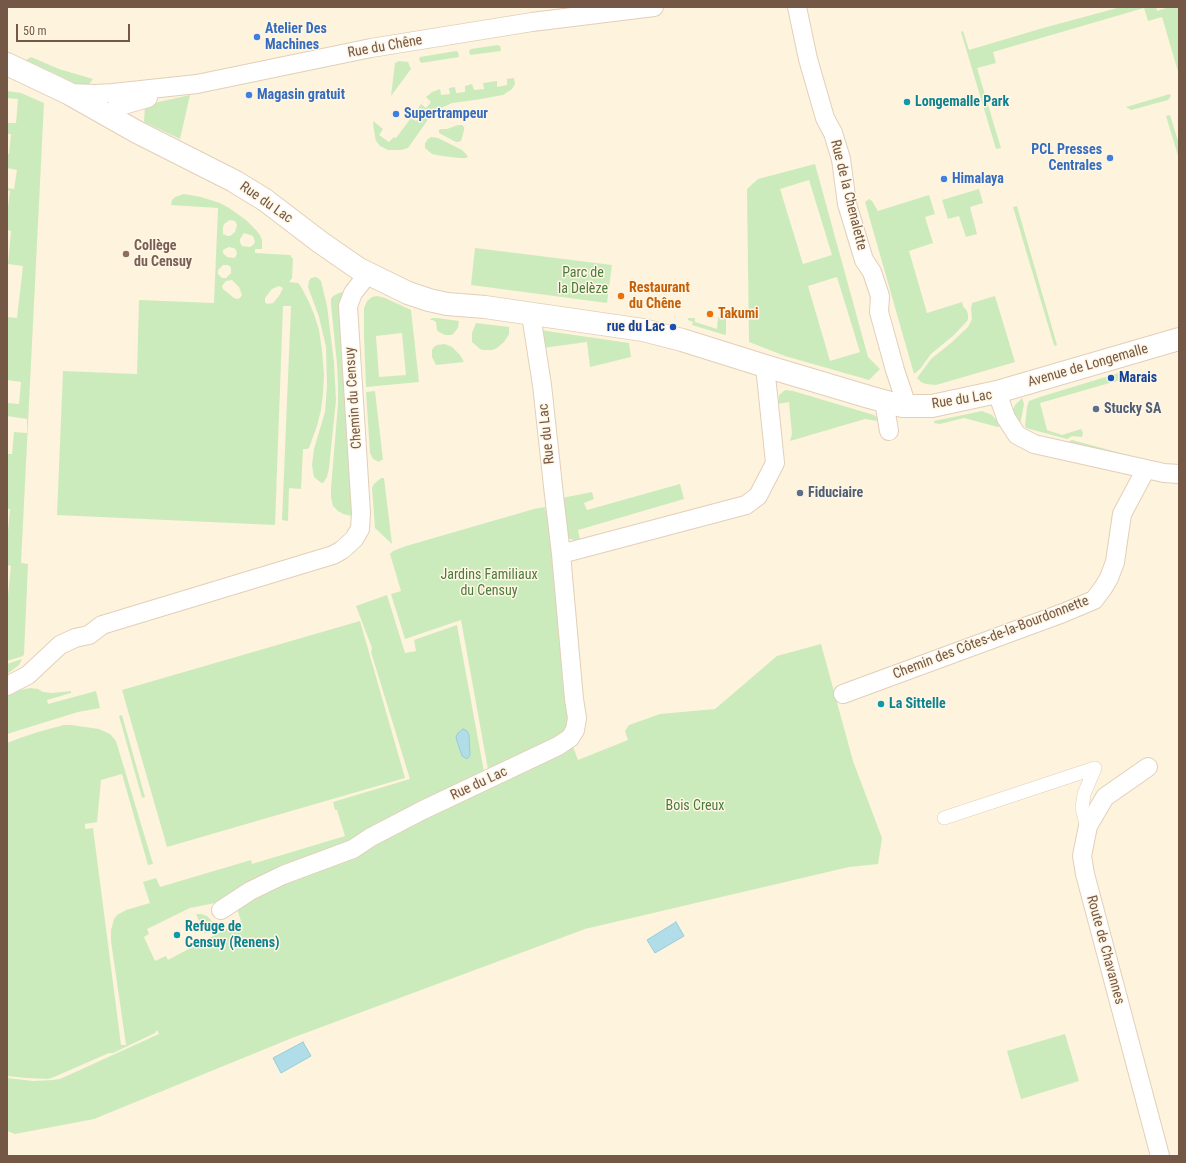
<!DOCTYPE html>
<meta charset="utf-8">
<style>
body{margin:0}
#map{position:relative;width:1186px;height:1163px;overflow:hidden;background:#fef3dd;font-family:"Roboto Condensed",sans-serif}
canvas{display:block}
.frame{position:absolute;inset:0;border:8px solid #745845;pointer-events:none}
.scale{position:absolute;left:16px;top:24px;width:114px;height:18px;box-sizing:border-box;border:2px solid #745845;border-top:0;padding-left:5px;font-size:12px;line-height:14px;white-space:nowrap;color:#745845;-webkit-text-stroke:3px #fff6e5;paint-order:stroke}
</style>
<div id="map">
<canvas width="1186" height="1163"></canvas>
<div class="frame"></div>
<div class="scale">50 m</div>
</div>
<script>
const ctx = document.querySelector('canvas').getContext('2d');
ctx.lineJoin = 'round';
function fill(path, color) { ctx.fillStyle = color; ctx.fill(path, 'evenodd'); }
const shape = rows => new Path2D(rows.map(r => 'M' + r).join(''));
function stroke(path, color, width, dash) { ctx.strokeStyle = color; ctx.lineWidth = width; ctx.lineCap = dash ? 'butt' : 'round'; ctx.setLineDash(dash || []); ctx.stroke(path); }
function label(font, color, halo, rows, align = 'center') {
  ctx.font = font + ' "Roboto Condensed",sans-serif'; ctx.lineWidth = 3; ctx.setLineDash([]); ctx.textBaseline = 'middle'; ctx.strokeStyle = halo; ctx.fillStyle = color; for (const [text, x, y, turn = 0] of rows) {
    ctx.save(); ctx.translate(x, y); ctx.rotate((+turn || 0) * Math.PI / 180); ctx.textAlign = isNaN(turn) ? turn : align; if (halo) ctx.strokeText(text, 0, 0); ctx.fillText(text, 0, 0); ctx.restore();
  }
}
const green = shape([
 [1121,7,1156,7,1157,11,1169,7,1179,7,1179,75,1162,17,1148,21,1144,8,993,52,996,63,977,68,1001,148,996,149,961,32,963,31,969,50,1043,28],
 [498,45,500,46,501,51,470,55,469,51,471,49],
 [456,51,458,52,459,57,421,63,419,59,420,57],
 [31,57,59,69,93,79,88,86,77,84,26,60],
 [399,61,408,62,411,69,391,96,395,63],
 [514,78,515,84,512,89,503,95,475,100,452,103,441,108,432,114,408,148,401,150,388,150,380,146,376,141,374,131,373,121,383,129,379,135,389,142,394,137,396,138,411,118,416,121,422,114,417,110,421,104,426,108,431,102,426,97,432,92,440,89,441,95,450,94,449,88,455,87,456,93,465,92,465,86,472,84,474,90,484,89,483,83,497,81,497,87,507,85,507,79],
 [7,91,21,93,44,103,21,563,28,564,24,654,23,656,7,661,7,605,11,566,7,565,7,531,8,531,10,509,7,509,7,454,12,454,14,432,27,433,27,419,7,416,7,403,19,404,21,382,7,380,7,317,17,318,23,266,8,264,11,231,7,230,7,216,10,191,7,190,7,188,14,189,17,170,7,168,7,154,9,154,11,134,7,134,7,123,16,123,18,99,7,98],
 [1170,94,1171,96,1168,100,1131,110,1126,107],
 [190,95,180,139,144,122,145,105],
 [1170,115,1179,144,1179,159,1166,116],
 [458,125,462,125,464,127,464,130,461,141,458,142,456,142,439,133,439,130,441,129,447,129],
 [431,137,438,138,462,150,467,155,468,157,466,158,460,158,442,156,432,154,425,148,425,143,428,139],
 [815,164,868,357,880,369,869,380,785,356,749,342,747,189,758,179],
 [809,180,832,255,803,264,780,189],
 [837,277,860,352,830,361,808,286],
 [979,189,983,203,970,207,977,234,966,237,959,216,948,219,942,200],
 [184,194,201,197,220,203,229,208,246,220,256,230,260,235,262,240,262,249,255,249,255,253,290,255,293,259,292,278,289,282,298,283,300,285,309,302,314,314,319,330,322,350,324,375,323,393,321,410,317,426,309,448,307,449,303,449,301,489,289,488,288,521,282,520,291,306,283,306,275,525,57,515,63,371,137,374,139,300,214,303,218,208,171,205,172,200,175,197],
 [230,220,235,221,237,225,235,232,230,236,228,236,223,234,223,227,224,224],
 [244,233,253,236,255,242,253,245,250,247,242,246,240,242,240,239],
 [229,247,234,248,236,250,237,253,236,256,234,258,227,257,223,253,223,250],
 [223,265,227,265,230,266,231,269,231,273,226,278,222,278,218,274,218,270],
 [226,281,232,280,239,287,242,295,240,298,238,299,234,298,223,289,222,286],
 [279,286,283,288,279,296,273,303,267,304,265,302,265,298,268,294,272,289],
 [929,195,935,214,925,217,933,243,909,251,927,313,962,302,963,306,967,311,968,315,968,320,954,335,931,354,920,369,914,374,865,202,869,199,872,201,878,211],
 [1017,206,1057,345,1055,346,1054,345,1013,207],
 [475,248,612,265,607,303,471,285],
 [315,277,318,278,321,281,327,306,334,362,336,400,329,468,327,477,323,483,320,482,314,477,312,465,314,449,325,412,327,386,326,347,319,317,308,287,309,281,311,278],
 [343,292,341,301,353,512,352,516,343,514,338,511,333,506,331,497,331,488,338,404,338,384,337,364,331,304,331,299,333,296,339,293],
 [377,296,385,298,411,310,419,382,366,387,364,338,364,308,367,301,372,297],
 [402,333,406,375,379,377,376,336],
 [995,296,1015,362,936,385,926,384,921,382,917,378,931,359,951,343,968,327,972,319,971,309,972,303],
 [718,317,726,317,726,334,725,335,692,325,693,322,688,320,688,318,695,318,695,322,717,329],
 [432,318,437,318,459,321,458,328,453,334,451,335,445,335,439,332,437,330,436,322,434,321,433,320,430,320],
 [476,323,509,327,509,334,504,342,497,348,492,350,483,350,480,349,472,342,472,333],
 [540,330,629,343,631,357,590,367,587,342,542,348],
 [445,344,452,347,460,355,464,362,436,365,432,357,432,350,434,347,437,345],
 [1125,371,1127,378,1040,403,1047,430,1062,435,1081,429,1083,433,1082,437,1072,436,1067,439,1026,428,1025,426,1027,407,1029,401,1040,397],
 [785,390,793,391,874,415,878,418,878,421,865,419,790,441,792,434,789,402,778,404,779,395],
 [375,391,383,460,381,460,379,462,373,459,370,453,366,392],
 [1022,398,1024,404,1019,430,1012,412,1015,405],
 [982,411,992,415,1000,424,1000,426,998,427,964,418,940,424,934,423,934,421],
 [1072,440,1128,455,1128,458,1066,443],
 [381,478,384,478,392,544,375,528,372,488,374,484],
 [680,484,684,499,578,530,580,540,574,540,567,538,557,499,592,492,594,499,584,503,587,510],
 [545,507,547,517,554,569,571,730,489,775,461,620,405,639,391,594,401,591,390,554,393,551,406,546,534,509],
 [387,595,405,653,416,651,414,640,457,625,485,777,352,845,220,902,190,908,147,929,149,934,144,937,155,961,166,956,168,960,241,921,237,909,240,903,572,744,578,760,628,740,625,731,629,725,660,714,715,709,777,656,821,644,853,761,882,838,878,864,849,867,585,929,292,1038,94,1119,15,1134,7,1131,7,1078,33,1081,53,1080,60,1079,159,1034,157,1030,155,1033,113,1053,109,1053,54,1077,48,1079,26,1078,7,1076,7,743,20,738,38,732,64,725,71,725,99,729,110,734,116,741,153,864,148,865,122,774,101,780,97,822,85,824,85,829,93,828,121,1045,126,1045,111,941,111,930,114,919,117,915,126,910,150,903,143,882,156,878,160,887,251,860,252,864,345,836,337,810,335,810,333,802,410,779,371,652,372,648,356,606],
 [360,621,405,778,167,847,122,690],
 [22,659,19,665,7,674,7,664],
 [30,688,38,689,43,692,52,693,71,691,71,693,47,700,48,704,96,691,100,708,78,712,7,734,7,696,20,690],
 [122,715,145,797,142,798,119,716],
 [196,914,201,914,207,916,212,921,213,926,205,934],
 [1065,1034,1079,1081,1021,1099,1007,1051]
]);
const water = shape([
 [463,729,467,731,469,735,470,755,469,757,467,759,462,756,457,741,456,737,458,733,463,729],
 [676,922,684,936,655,953,647,940,676,922],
 [303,1042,311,1056,281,1073,273,1058,303,1042]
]);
const pedestrian = shape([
 [944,818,1095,768,1084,794,1082,808,1085,820,1088,826]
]);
const minor = shape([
 [797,7,808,59,825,118,833,133,841,159,847,204,864,260,872,272,880,296,879,312,895,370,907,406],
 [69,93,95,94,113,93,197,84,371,48,532,22,654,7],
 [122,123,115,114,115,109,120,106,148,98],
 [997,392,1006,418,1017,435,1034,444,1164,473,1179,474],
 [884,401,889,431],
 [561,554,746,505,758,496,775,463,765,366],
 [7,686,28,675,60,645,75,638,89,635,102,625,333,555,342,550,354,539,360,529,361,513,348,306,353,293,368,274],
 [843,694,1063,613,1094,600,1103,588,1109,578,1115,562,1122,514,1146,469],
 [1148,767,1105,797,1088,826,1082,856,1085,874,1160,1156],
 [221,910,250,891,283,875,353,849,371,837,423,810,558,746,570,738,575,730,577,718,574,699,561,554,554,495,542,385,531,315]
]);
const tertiary = shape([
 [7,64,68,93,137,132,234,181,265,200,320,242,359,269,408,293,429,300,447,304,485,307,643,330,682,340,765,366,869,397,902,406,932,406,997,392,1179,339]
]);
const markers = [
 [257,37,4,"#3f7fe0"],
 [249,95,4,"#3f7fe0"],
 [907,102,4,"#0f9aa8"],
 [396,114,4,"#3f7fe0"],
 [1110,158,4,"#3f7fe0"],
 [944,179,4,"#3f7fe0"],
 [126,254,4,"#8d6e63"],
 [621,296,4,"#e8710a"],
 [710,314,4,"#e8710a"],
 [673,327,4,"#1a4fb4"],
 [1111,378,4,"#1a4fb4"],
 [1096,409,4,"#5c6f8a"],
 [800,493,4,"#5c6f8a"],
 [881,704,4,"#0f9aa8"],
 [177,935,4,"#0f9aa8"]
];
const shopNames = [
 ["Atelier Des",265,29],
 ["Machines",265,45],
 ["Magasin gratuit",257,95],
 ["Supertrampeur",404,114],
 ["PCL Presses",1102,150,"right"],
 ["Centrales",1102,166,"right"],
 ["Himalaya",952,179]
];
const streetNames = [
 ["Rue du Chêne",385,47,-10],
 ["Rue de la Chenalette",848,195,76],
 ["Rue du Lac",266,203,35],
 ["Avenue de Longemalle",1088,366,-16],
 ["Chemin du Censuy",354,398,-94],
 ["Rue du Lac",962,400,-9],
 ["Rue du Lac",547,434,-96],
 ["Chemin des Côtes-de-la-Bourdonnette",991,638,-21],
 ["Rue du Lac",479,784,-25],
 ["Route de Chavannes",1105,950,75]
];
const cultureNames = [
 ["Longemalle Park",915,102],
 ["La Sittelle",889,704],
 ["Refuge de",185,927],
 ["Censuy (Renens)",185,943]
];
const educationNames = [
 ["Collège",134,246],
 ["du Censuy",134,262]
];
const parkNames = [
 ["Parc de",583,273],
 ["la Delèze",583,289],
 ["Jardins Familiaux",489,575],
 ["du Censuy",489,591],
 ["Bois Creux",695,806]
];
const foodNames = [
 ["Restaurant",629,288],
 ["du Chêne",629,304],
 ["Takumi",718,314]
];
const transitNames = [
 ["rue du Lac",665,327],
 ["Marais",1119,378,"left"]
];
const serviceNames = [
 ["Stucky SA",1104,409],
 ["Fiduciaire",808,493]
];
fill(green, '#ccebbc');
fill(water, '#b1dde8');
stroke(water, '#97ccda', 1);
stroke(pedestrian, '#e2cfb9', 14);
stroke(minor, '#e2cfb9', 20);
stroke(tertiary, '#e2cfb9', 24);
stroke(pedestrian, '#fff', 13);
stroke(minor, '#fff', 18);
stroke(tertiary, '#fff', 22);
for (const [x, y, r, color] of markers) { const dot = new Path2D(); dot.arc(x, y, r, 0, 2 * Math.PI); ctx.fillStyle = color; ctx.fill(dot); stroke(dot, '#fff6e5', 1.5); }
label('bold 14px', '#366cbe', '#fff6e5', shopNames, 'left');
label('14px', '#745845', '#fff6e5', streetNames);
label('bold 14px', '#0d838f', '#fff6e5', cultureNames, 'left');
label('bold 14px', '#785e54', '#fff6e5', educationNames, 'left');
label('14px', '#4b7b3c', '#fff6e5', parkNames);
label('bold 14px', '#c56008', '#fff6e5', foodNames, 'left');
label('bold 14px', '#164399', '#fff6e5', transitNames, 'right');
label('bold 14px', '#4e5e75', '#fff6e5', serviceNames, 'left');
</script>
